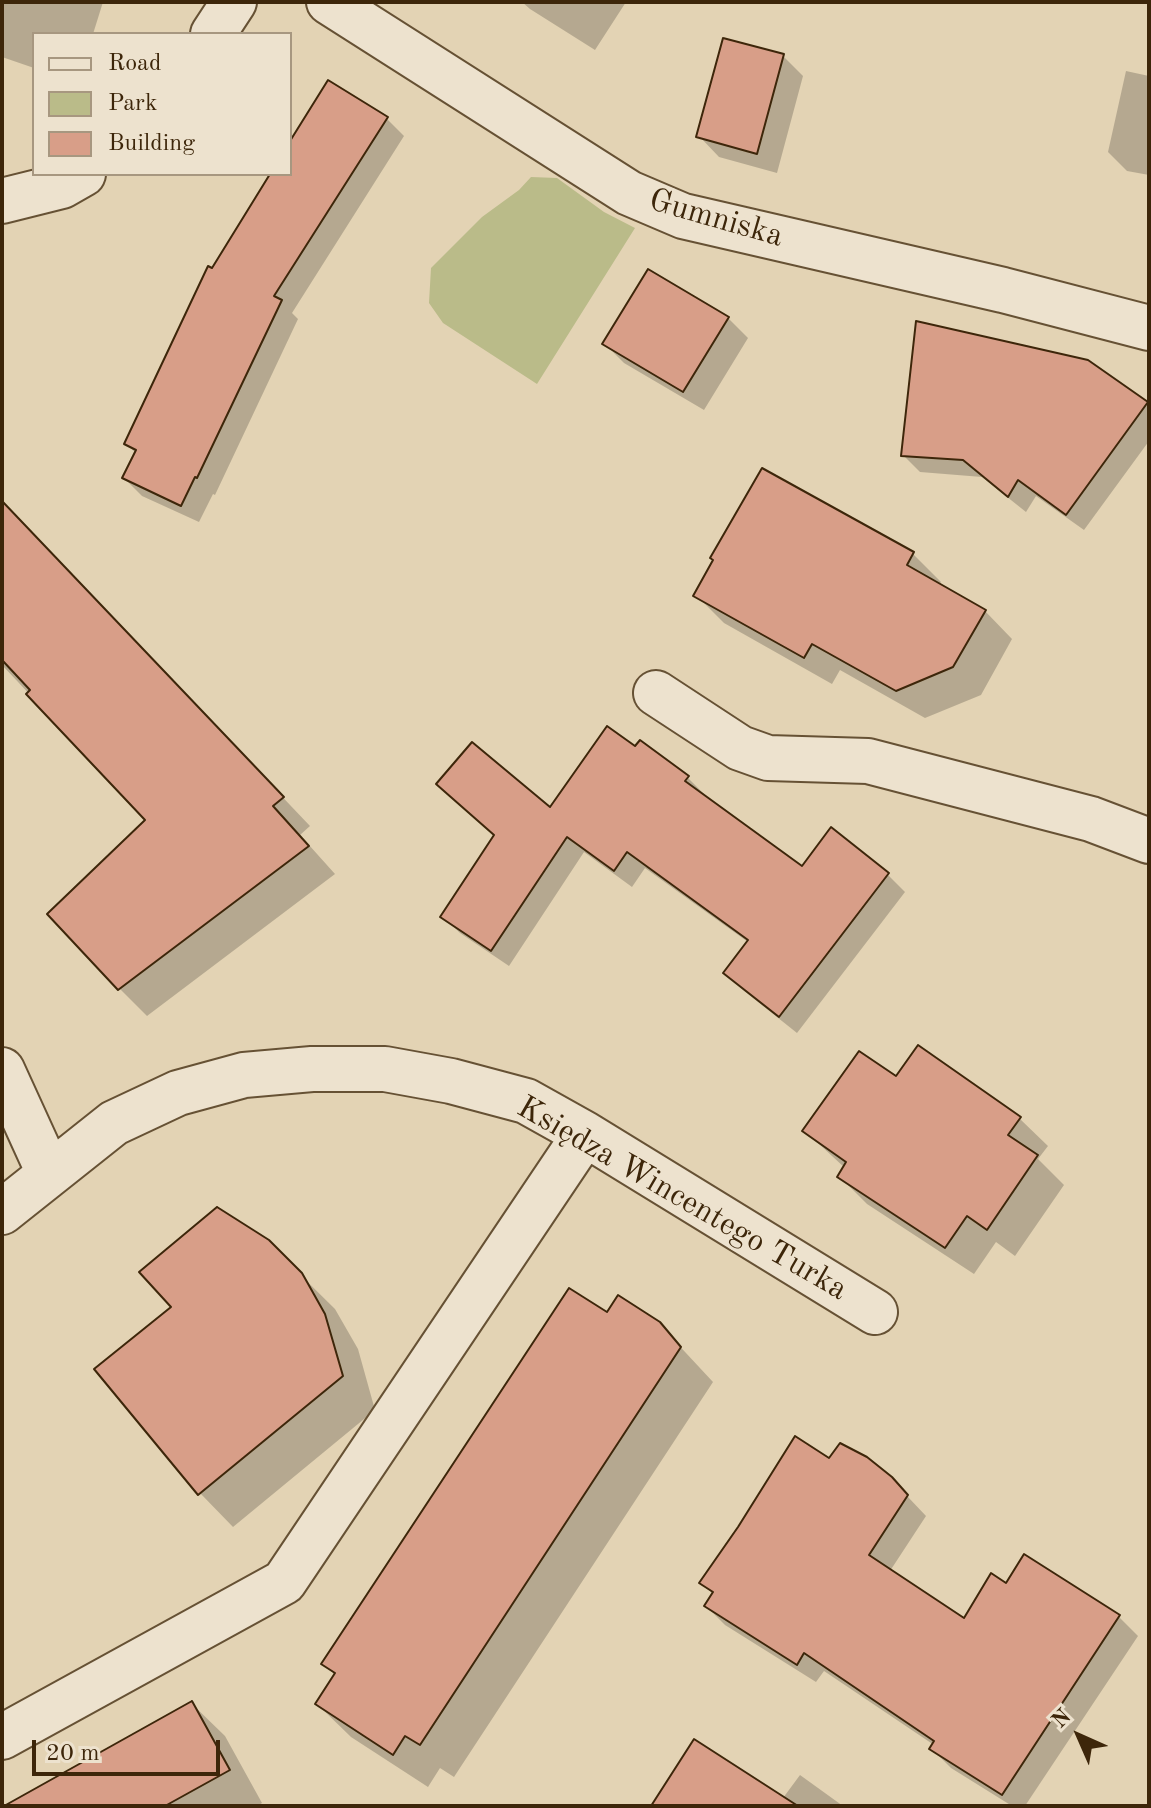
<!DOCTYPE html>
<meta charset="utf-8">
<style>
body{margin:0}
#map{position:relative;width:1151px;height:1808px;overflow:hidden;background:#e3d3b4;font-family:"Old Standard TT",serif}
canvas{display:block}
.frame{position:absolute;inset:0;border:4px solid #3d260a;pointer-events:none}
.legend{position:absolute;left:32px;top:32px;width:260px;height:144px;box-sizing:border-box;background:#ede2ce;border:2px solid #a79780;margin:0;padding:10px 14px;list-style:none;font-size:24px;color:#3d260a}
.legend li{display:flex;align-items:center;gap:16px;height:40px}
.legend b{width:40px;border:2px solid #a79780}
.north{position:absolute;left:1039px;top:1696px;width:80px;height:80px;-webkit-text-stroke:6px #ede2ce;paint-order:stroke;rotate:315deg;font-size:22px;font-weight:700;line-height:32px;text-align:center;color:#3d260a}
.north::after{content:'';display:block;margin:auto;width:28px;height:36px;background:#3d260a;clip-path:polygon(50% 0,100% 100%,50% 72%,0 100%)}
.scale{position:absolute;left:32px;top:1740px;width:188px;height:36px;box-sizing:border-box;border:4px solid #3d260a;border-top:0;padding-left:10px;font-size:24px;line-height:28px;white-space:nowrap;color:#3d260a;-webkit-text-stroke:6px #ede2ce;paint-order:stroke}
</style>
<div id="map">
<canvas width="1151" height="1808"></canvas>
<div class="frame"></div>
<ul class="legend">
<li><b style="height:10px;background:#ede2ce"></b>Road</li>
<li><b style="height:22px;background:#babb89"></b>Park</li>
<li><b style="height:22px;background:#d89e88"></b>Building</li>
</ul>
<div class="north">N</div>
<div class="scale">20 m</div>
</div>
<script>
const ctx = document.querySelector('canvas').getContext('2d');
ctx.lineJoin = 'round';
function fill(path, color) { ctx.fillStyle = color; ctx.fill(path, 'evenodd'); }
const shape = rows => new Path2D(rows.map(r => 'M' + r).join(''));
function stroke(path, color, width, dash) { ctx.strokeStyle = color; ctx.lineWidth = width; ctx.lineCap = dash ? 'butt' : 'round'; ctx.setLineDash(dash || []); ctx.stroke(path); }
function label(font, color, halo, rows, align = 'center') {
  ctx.font = font + ' "Old Standard TT",serif'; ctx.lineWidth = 6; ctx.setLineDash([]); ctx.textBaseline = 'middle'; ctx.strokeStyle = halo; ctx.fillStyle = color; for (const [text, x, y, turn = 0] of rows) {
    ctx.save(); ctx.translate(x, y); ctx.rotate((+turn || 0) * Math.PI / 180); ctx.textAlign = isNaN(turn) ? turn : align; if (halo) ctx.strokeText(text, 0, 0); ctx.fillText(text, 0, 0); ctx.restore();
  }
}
const green = shape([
 [531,177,557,178,604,212,635,228,537,384,443,323,429,303,431,268,482,217,519,190]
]);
const shadow = shape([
 [2,2,103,2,93,34,34,34,34,68,2,57],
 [522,2,626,2,595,50,530,9],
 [783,56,803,76,777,173,719,157,699,136],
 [1126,71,1149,76,1149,175,1127,171,1108,152],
 [386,118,404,136,292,313,298,319,215,495,213,494,199,522,142,496,124,478,136,453,126,444,213,271,273,174,290,174,290,146],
 [728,318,748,338,704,410,624,363,604,343],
 [1146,404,1149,406,1149,441,1084,530,1036,496,1026,512,982,477,920,472,903,455],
 [2,545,59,562,310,826,300,835,335,874,147,1016,119,988,148,820,2,665],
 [913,554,941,582,939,585,985,611,1012,639,981,695,925,718,840,670,832,684,724,623,696,595],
 [636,749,687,777,704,794,702,797,803,869,831,830,888,875,905,892,797,1033,743,990,726,973,748,942,645,868,632,887,584,852,509,966,460,933,443,917,496,836,438,784,550,810],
 [918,1048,1020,1119,1048,1146,1038,1159,1064,1185,1015,1256,996,1242,974,1274,867,1204,839,1176,845,1168,805,1131,896,1079],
 [267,1242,335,1309,358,1349,375,1410,233,1527,200,1493,174,1308],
 [607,1315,659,1324,713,1382,454,1777,440,1768,428,1787,351,1737,317,1704,336,1676,324,1664],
 [829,1461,890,1478,926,1516,890,1571,964,1621,1007,1586,1024,1557,1119,1617,1138,1636,1025,1806,1012,1806,951,1768,932,1749,934,1745,824,1671,816,1682,725,1625,706,1606,714,1595,701,1583],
 [191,1703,225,1736,262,1803,257,1806,8,1806],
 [800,1775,843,1806,654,1806,783,1798]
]);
const building = shape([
 [723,38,784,54,757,154,696,137,723,38],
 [328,80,388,117,274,296,282,300,197,478,195,477,181,506,122,478,136,450,124,444,208,266,212,268,270,174,290,174,290,141,328,80],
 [648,269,729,317,683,392,602,344,648,269],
 [916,321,1088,360,1148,402,1066,515,1018,480,1008,497,963,460,901,456,916,321],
 [762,468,914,552,907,565,986,610,953,667,896,691,812,644,804,658,693,596,713,560,710,558,762,468],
 [2,501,284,797,273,806,309,846,118,990,47,914,145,820,26,694,30,690,2,660,2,501],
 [607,726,635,746,640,740,689,776,685,781,802,866,831,827,889,873,779,1017,723,973,748,940,627,852,614,871,567,837,491,951,440,917,494,835,436,784,472,742,550,807,607,726],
 [918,1045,1021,1117,1008,1135,1038,1155,987,1230,967,1216,945,1248,837,1177,846,1162,802,1131,859,1051,896,1076,918,1045],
 [217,1207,269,1240,302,1273,325,1314,343,1376,198,1495,94,1369,171,1307,139,1272,217,1207],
 [569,1288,607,1312,618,1295,660,1322,681,1347,420,1745,405,1736,393,1755,315,1704,335,1673,321,1664,569,1288],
 [795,1436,829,1458,840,1443,867,1457,892,1477,908,1495,869,1555,964,1618,991,1573,1006,1583,1024,1554,1120,1615,1002,1795,929,1749,934,1741,804,1653,797,1665,704,1606,713,1592,699,1583,738,1527,795,1436],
 [192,1701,230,1770,165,1806,4,1806,192,1701],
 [694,1739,798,1806,651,1806,694,1739]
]);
const minor = shape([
 [329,2,629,193,683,216,1003,290,1149,328],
 [213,34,234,2],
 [2,201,62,186,83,174],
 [656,693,740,748,768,758,868,761,1091,819,1149,841],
 [2,1070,49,1173],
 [2,1212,114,1123,178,1093,244,1075,312,1069,385,1069,451,1081,526,1101,585,1134,875,1312],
 [2,1737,284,1582,585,1134]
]);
const streetNames = [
 ["Gumniska",716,219,16],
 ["Księdza Wincentego Turka",682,1199,30]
];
fill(green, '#babb89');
fill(shadow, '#0003');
fill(building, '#d89e88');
stroke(building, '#3d260a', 2);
stroke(minor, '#665134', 48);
stroke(minor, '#ede2ce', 44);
label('32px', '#3d260a', '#ede2ce', streetNames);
</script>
